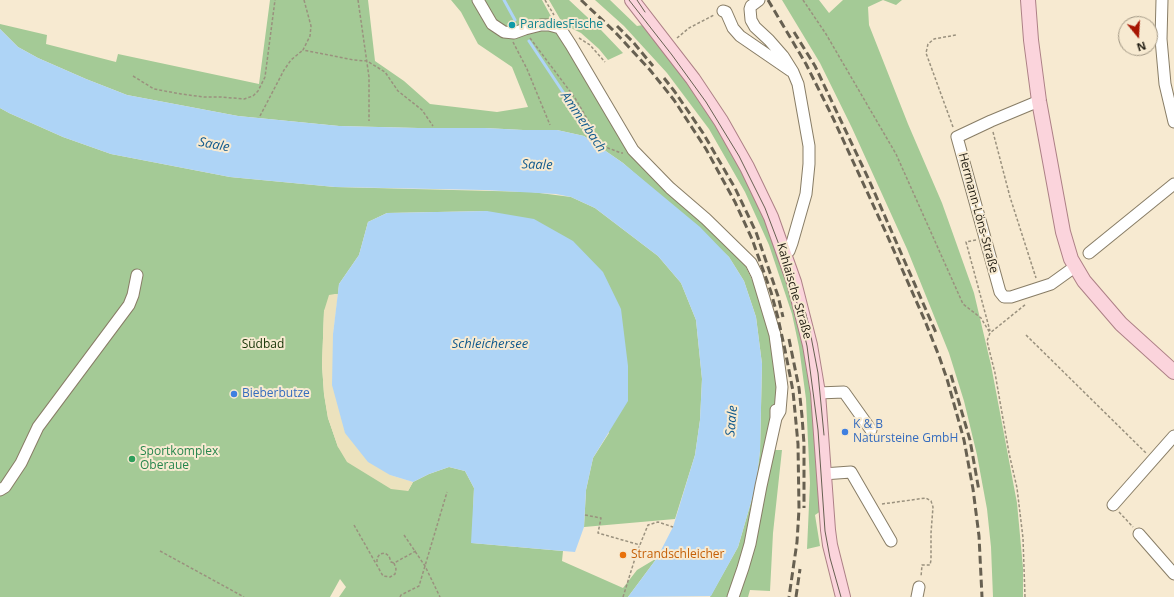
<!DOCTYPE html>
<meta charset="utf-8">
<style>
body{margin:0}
#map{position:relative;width:1174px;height:597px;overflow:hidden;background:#f7ead1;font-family:"Open Sans",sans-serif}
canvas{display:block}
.north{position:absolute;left:1118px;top:16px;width:40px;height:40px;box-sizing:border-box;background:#f7ead1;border:1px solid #a19784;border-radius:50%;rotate:162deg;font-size:11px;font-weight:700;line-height:16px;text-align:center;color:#1f1b11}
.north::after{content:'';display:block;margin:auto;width:14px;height:18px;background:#a71502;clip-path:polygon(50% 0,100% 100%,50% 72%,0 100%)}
</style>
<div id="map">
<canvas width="1174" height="597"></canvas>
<div class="north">N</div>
</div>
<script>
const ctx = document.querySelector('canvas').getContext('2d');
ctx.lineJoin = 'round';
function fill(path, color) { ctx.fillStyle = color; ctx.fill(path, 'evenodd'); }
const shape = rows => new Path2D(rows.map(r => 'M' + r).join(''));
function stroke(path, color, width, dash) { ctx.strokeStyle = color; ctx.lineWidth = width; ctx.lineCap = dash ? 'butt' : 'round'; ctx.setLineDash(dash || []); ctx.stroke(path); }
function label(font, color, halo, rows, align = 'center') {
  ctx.font = font + ' "Open Sans",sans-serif'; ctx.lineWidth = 4; ctx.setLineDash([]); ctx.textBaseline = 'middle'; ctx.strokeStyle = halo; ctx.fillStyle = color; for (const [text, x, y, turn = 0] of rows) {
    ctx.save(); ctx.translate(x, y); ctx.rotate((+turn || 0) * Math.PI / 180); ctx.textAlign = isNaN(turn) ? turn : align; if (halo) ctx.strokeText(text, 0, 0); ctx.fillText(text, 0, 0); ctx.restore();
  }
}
const green = shape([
 [270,0,368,0,375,61,404,81,430,104,497,112,528,107,512,67,478,44,461,12,451,0,475,0,490,25,526,31,555,29,622,130,744,263,762,301,774,351,779,390,774,409,771,450,782,450,773,533,770,591,750,590,748,597,710,597,738,547,756,485,760,451,762,364,756,317,744,281,729,257,623,163,584,136,557,130,523,130,485,128,418,128,339,126,238,116,127,95,86,79,38,58,18,47,0,29,0,24,47,35,46,44,116,62,118,54,259,84],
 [481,0,542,0,553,20,552,22,519,29,499,27],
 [549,0,569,0,601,30,623,53,608,60,599,49,581,33,563,24],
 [595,0,610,0,637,26,643,25,697,96,716,125,737,160,763,214,793,300,809,371,821,511,815,515,820,546,807,549,810,483,806,399,799,347,792,314,769,245,745,192,709,129,667,73,624,26],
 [782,0,819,0,829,13,843,0,902,0,896,5,883,0,868,7,869,25,908,124,942,203,974,293,991,365,1017,503,1023,568,1023,597,993,597,991,547,987,509,977,455,964,401,949,353,907,249,852,128,820,63],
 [0,108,9,113,63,137,111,154,230,177,335,187,532,192,571,197,595,208,658,256,681,283,696,320,702,379,700,420,695,455,675,519,584,527,586,490,593,458,609,433,487,211,387,213,368,222,359,255,339,284,338,294,335,294,324,311,322,365,324,394,328,418,338,447,408,491,413,482,429,474,449,467,465,471,474,488,472,543,563,551,562,561,623,588,637,570,657,558,628,597,339,597,346,587,340,579,330,597,0,597]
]);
const sand = shape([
 [335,294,338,294,333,334,390,475,413,482,408,491,391,489,347,462,338,447,328,418,324,394,322,365,324,311,329,295]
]);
const water = shape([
 [0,29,18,47,38,58,86,79,127,95,238,116,339,126,418,128,485,128,523,130,557,130,584,136,623,163,700,227,729,257,744,281,756,317,762,364,760,451,756,485,738,547,711,596,628,597,657,558,673,527,695,455,700,420,702,379,696,320,681,283,658,256,595,208,571,197,556,194,484,190,335,187,230,177,111,154,63,137,9,113,0,108],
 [487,211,534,219,573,241,603,272,621,309,628,366,628,401,593,458,586,490,584,527,575,552,471,543,474,488,465,471,449,467,429,474,413,482,390,475,368,462,345,433,332,385,333,334,339,284,359,255,368,222,387,213]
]);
const stream = shape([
 [504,0,515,20],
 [529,41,601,149]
]);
const path = shape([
 [304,0,311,26,310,36,303,50,354,60,367,61,385,72,398,91,422,110,433,126],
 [358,0,369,77,369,121],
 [545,0,554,15],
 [803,0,826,34,896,154,963,304,981,318,990,333],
 [530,38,575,98,603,146,621,153,623,153],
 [579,38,590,45,605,62],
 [677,38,689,28,714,15],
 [513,42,527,69,550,125],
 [133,76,154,89,181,94,204,97,221,97,244,99,253,96,258,91,265,77,275,0],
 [260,116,284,70,291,60,303,50],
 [953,127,926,53,928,44,934,39,956,35],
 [993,132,1010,197,1036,278],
 [976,240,966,242,990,331],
 [1026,335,1146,453],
 [882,504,926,498,931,501,933,507,931,533,931,560,930,565,922,565,921,577],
 [1119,512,1133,527],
 [585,515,601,518,598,533,640,545],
 [354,525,383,576,390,577,395,574,396,569,394,563,416,551],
 [404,535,425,566,440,597],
 [160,551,244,597],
 [377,562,377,558,380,554,385,553,389,556,391,562,394,563],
 [400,597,401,595,419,586,447,492],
 [623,597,637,552,648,525,658,522,673,527],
 [1025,597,1023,538,1017,488,1009,453,995,373,987,341,990,333,1026,304]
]);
const minor = shape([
 [478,0,492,24,504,32,514,33,525,29,541,25,549,25,560,28,571,45,633,150,670,188,706,219,751,263,757,275,775,335,782,387,780,411,776,418],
 [759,0,751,6,750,9,751,20,755,27,769,40,783,56,793,72,798,84,809,146,809,164,806,194,792,243,789,251,784,254],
 [1162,0,1161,39,1165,84,1174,122],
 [723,11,726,12,733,28,740,36,791,71],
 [1039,101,991,121,957,137,1000,292,1004,297,1011,297,1051,284,1076,266],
 [1089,253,1174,184],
 [818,393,844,392,871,430],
 [823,474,851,472,891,541],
 [0,490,5,487,21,463,38,427,129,305,133,295,137,275],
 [1113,505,1174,436],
 [1139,534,1174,574],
 [733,597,743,568,750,544,761,486,776,418,776,410],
 [917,597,919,587]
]);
const major = shape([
 [632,0,693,79,721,121,747,167,771,217,784,254,794,282,810,345,818,393,828,530,830,545,843,597],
 [1028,0,1031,40,1039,101,1063,232,1071,259,1084,281,1121,324,1174,372]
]);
const tram = shape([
 [629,0,672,55,706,102,739,156,765,208,781,250,791,278,807,346,818,430,825,531,830,558,841,597],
 [637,0,645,12],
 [803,303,809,326,818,373,824,435]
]);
const rail = shape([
 [581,0,615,32,650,70,674,100,706,149,735,202,752,239,771,292,778,318,785,350,793,391,798,444,799,509,797,542,789,597],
 [768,0,806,64,833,118,887,235,925,321,939,356,947,379,964,440,973,489,979,536,982,597],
 [617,26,633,42,653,66],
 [794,32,815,66,869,180,937,335],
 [664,78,675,92,703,133,735,188,756,232,778,296,783,317],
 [789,339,799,388,802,416,804,444,804,508],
 [951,375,970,440,979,491],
 [796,597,800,569]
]);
const markers = [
 [512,25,4,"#0f9aa8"],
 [234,394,4,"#3f7fe0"],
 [845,432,4,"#3f7fe0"],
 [132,459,4,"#2e9e5b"],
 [623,555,4,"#e8710a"]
];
const cultureNames = [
 ["ParadiesFische",520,25]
];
const streetNames = [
 ["Hermann-Löns-Straße",978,213,75],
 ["Kahlaische Straße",794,291,74]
];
const parkNames = [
 ["Südbad",263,345]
];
const shopNames = [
 ["Bieberbutze",242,394],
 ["K & B",853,425],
 ["Natursteine GmbH",853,439]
];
const leisureNames = [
 ["Sportkomplex",140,452],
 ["Oberaue",140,466]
];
const foodNames = [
 ["Strandschleicher",631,555]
];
const waterNames = [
 ["Ammerbach",583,122,56],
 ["Saale",214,145,11],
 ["Saale",537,165,2],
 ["Schleichersee",490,344],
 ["Saale",732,421,-85]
];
fill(green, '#a4ca96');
fill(sand, '#ece2bd');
fill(water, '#aed4f6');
stroke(stream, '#aed4f6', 3);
stroke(minor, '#887d66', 13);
stroke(major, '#ad8086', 16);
stroke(path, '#9a917e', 1.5, [3, 2]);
stroke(minor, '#fff', 11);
stroke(major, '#fbd4dc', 14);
stroke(tram, '#676051', 1);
stroke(rail, '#676051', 3, [8, 4]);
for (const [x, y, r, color] of markers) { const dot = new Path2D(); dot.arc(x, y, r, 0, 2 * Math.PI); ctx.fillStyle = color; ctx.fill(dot); stroke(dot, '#f7ead1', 1.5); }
label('12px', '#0d838f', '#f7ead1', cultureNames, 'left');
label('12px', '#1f1b11', '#f7ead1', streetNames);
label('12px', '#143204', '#f7ead1', parkNames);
label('12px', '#366cbe', '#f7ead1', shopNames, 'left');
label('12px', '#27864d', '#f7ead1', leisureNames, 'left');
label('12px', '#c56008', '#f7ead1', foodNames, 'left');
label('italic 13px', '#115a8d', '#f7ead1', waterNames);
</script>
